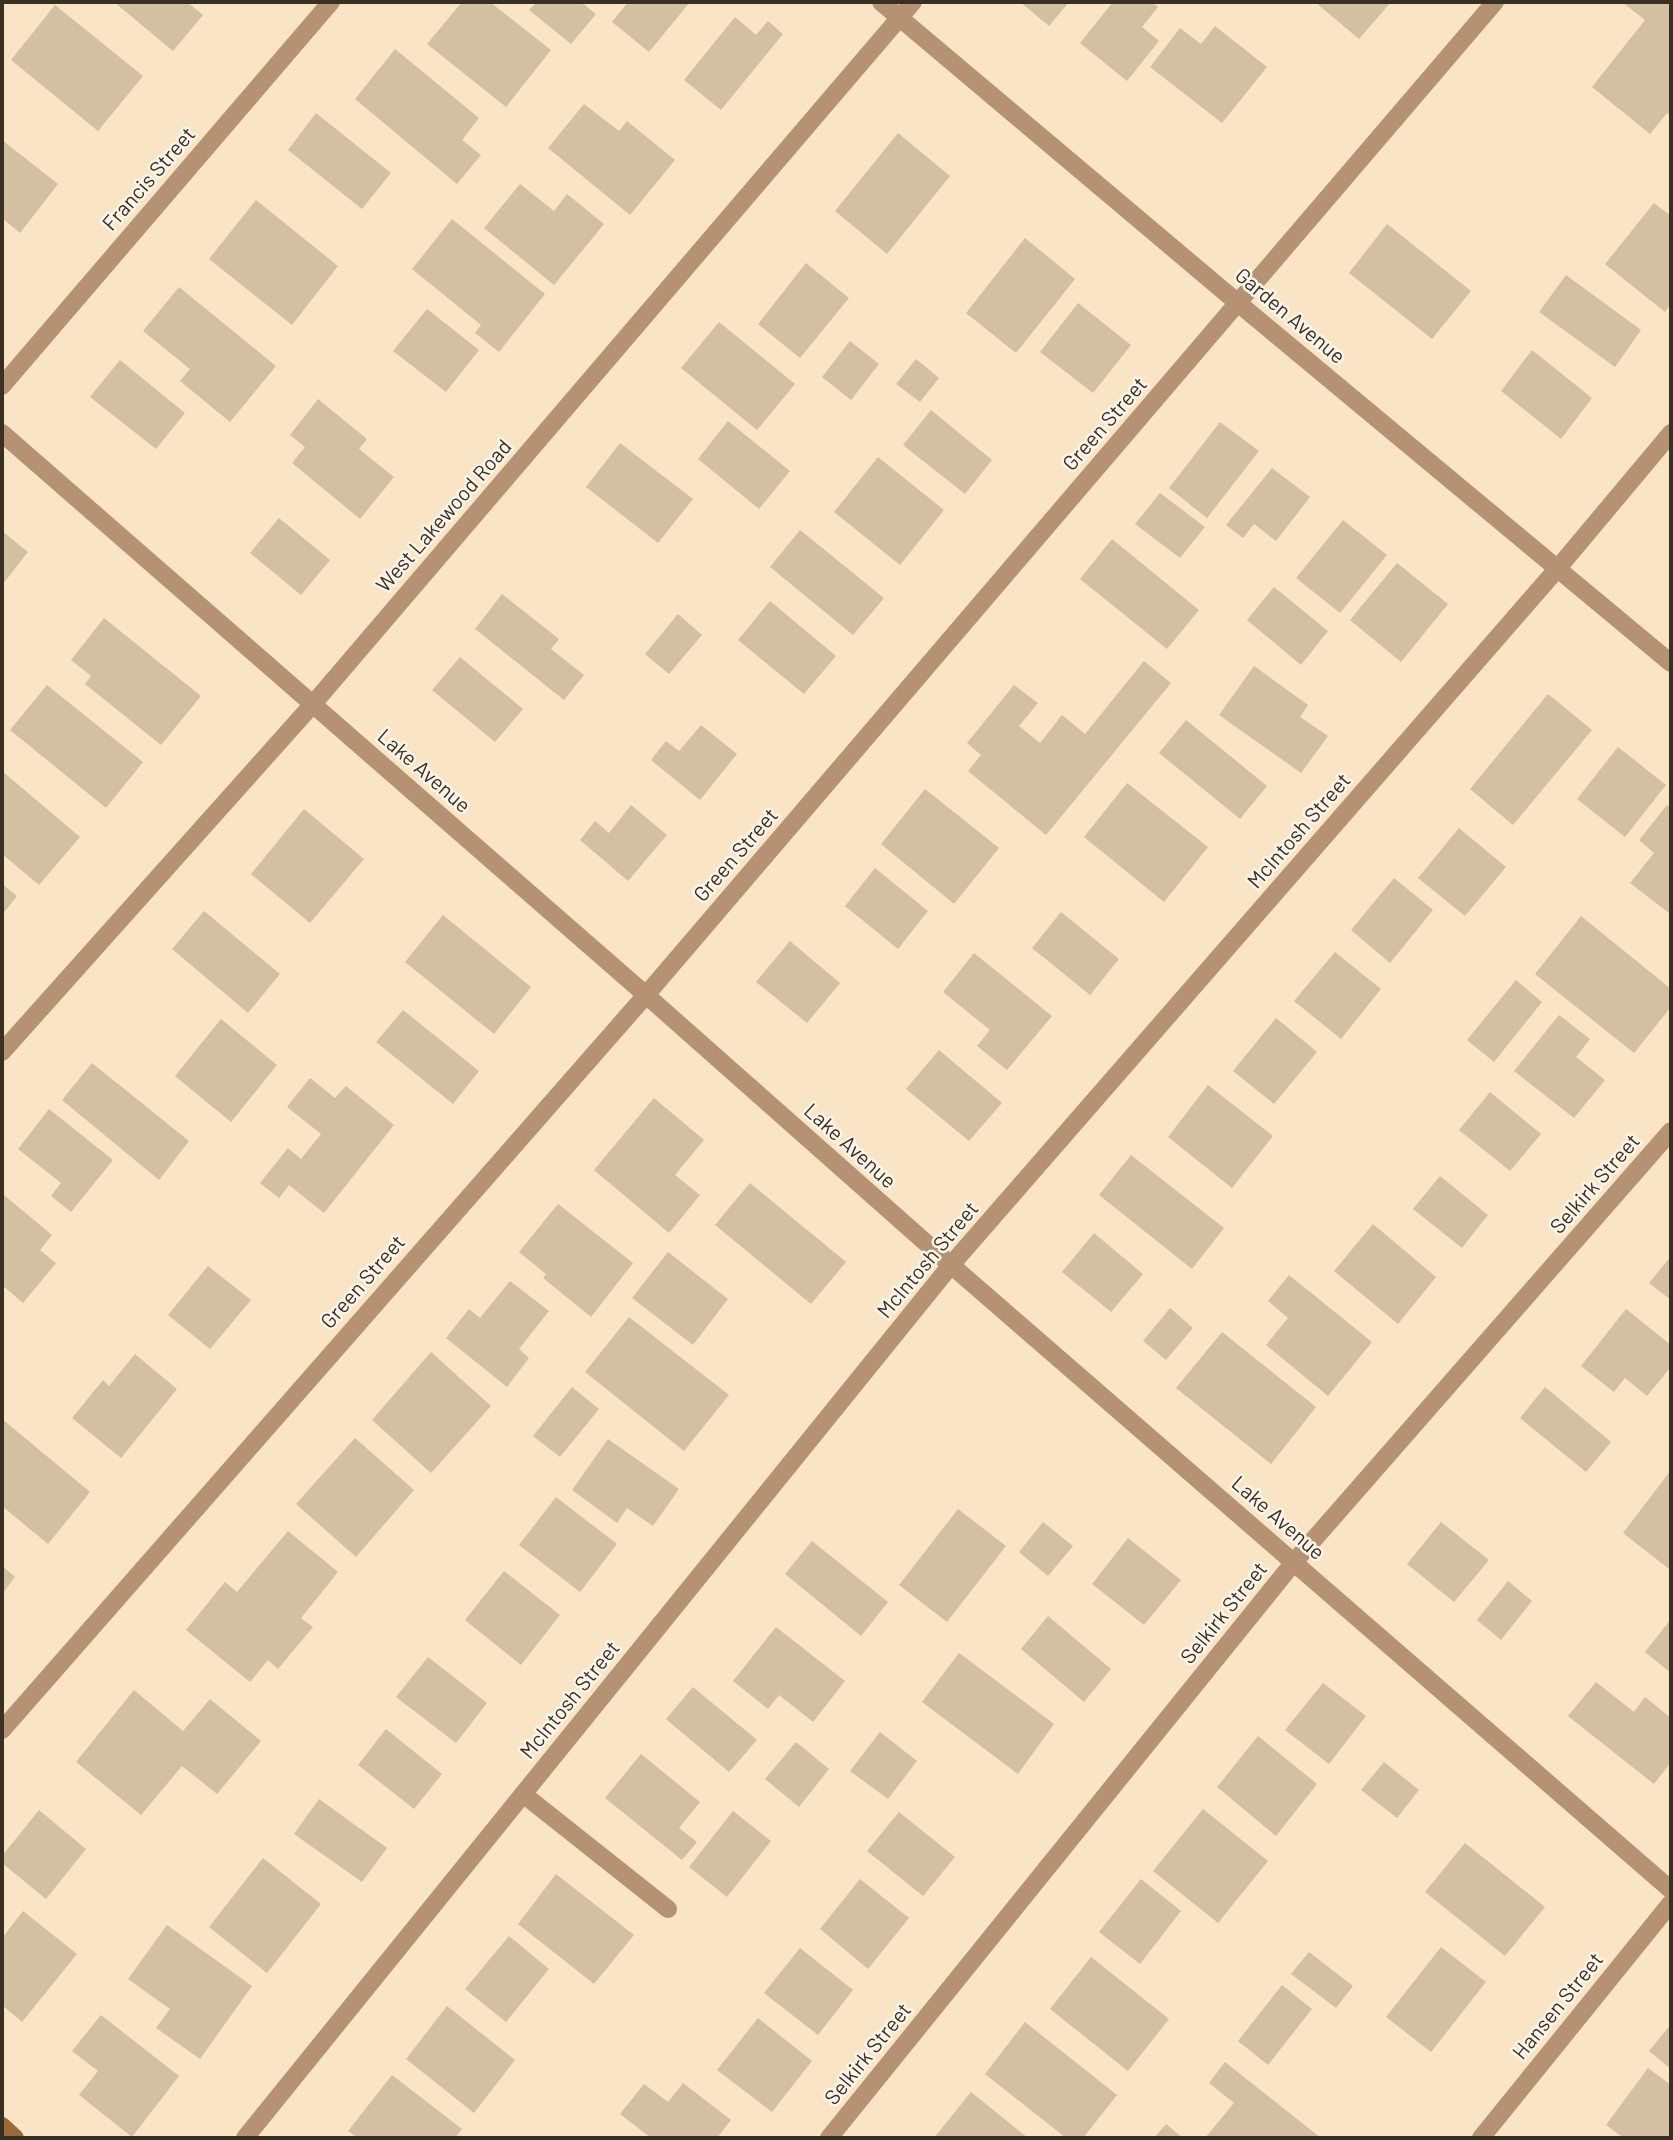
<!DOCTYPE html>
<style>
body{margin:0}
#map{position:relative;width:1673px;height:2140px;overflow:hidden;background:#f9e5c5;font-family:Barlow,sans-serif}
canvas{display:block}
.frame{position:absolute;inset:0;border:4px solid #373023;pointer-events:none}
</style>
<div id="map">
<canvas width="1673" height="2140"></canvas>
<div class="frame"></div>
</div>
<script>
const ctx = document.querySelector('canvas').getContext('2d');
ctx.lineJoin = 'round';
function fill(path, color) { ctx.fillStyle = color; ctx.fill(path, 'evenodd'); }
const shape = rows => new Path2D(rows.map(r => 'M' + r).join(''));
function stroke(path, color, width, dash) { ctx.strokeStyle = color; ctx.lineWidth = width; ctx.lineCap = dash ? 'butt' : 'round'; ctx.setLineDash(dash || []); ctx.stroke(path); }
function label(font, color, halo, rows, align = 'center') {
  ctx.font = font + ' Barlow,sans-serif'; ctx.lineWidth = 5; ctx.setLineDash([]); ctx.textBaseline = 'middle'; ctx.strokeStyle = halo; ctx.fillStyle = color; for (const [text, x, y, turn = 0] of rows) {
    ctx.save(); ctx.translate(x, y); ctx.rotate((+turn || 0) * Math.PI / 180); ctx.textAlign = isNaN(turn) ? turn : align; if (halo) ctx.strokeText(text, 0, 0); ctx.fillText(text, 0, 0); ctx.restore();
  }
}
const building = shape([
 [114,2,187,2,203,15,173,51],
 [462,2,490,2,551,50,506,107,427,44],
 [537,2,581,2,596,14,571,44,529,10],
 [628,2,690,2,649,52,612,22],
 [1020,2,1069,2,1049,26],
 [1113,2,1152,2,1158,7,1142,27,1159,41,1127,81,1080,43],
 [1315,2,1391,2,1359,39],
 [1622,2,1671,2,1671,117,1667,113,1650,134,1592,87,1645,20],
 [55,5,143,76,98,131,11,60],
 [735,17,756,35,768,21,783,34,721,110,684,80],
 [1215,26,1267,67,1222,123,1150,67,1180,28,1201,44],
 [395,49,479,118,462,140,481,155,457,184,355,99],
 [584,104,619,131,627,121,675,160,630,215,548,148],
 [316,113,391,173,362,209,288,150],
 [898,133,950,176,887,254,835,211],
 [2,140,58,184,20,233,2,218],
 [520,184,554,211,567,194,604,224,554,285,484,228],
 [256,200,338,266,292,325,209,259],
 [1654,203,1671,216,1671,304,1665,312,1605,264],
 [452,219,545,294,499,352,475,333,481,325,412,269],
 [1387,224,1471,291,1432,339,1349,273],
 [1025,238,1075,279,1016,353,966,313],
 [806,263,849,298,800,358,758,324],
 [1566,275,1641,330,1615,367,1539,312],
 [179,287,276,366,230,422,180,381,190,369,143,331],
 [1078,303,1131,345,1093,393,1040,352],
 [427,309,479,350,446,392,393,351],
 [719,322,795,384,757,430,681,368],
 [850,341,879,364,851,400,822,377],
 [1532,350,1592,398,1561,439,1501,391],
 [916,359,939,378,920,402,896,384],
 [120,360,185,413,156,449,90,397],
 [318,399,367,439,359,449,394,477,360,519,292,463,305,447,290,435],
 [931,410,992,460,965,494,903,445],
 [728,421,790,471,759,509,698,459],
 [1220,422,1259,451,1207,518,1169,488],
 [620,443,693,499,658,543,586,487],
 [878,457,944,510,900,565,834,512],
 [1272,468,1310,497,1276,541,1254,524,1243,538,1226,525],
 [1160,493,1205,527,1180,558,1135,524],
 [279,518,330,560,301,595,250,553],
 [1343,520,1387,555,1340,613,1296,578],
 [800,530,884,598,853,635,770,567],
 [2,531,28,552,2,585],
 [1112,539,1199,610,1167,649,1080,579],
 [1397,563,1448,604,1401,662,1350,620],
 [1274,587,1328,631,1301,665,1247,620],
 [502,594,559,639,551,649,584,675,564,700,475,629],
 [770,601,836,656,804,694,738,640],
 [678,614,702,635,669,674,645,654],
 [104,618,201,696,161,745,85,684,91,676,71,660],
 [460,657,523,709,495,742,432,690],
 [1144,661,1171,683,1046,835,968,771,981,755,967,743,1014,685,1038,703,1019,726,1040,743,1062,715,1085,734],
 [1254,666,1308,705,1300,717,1328,736,1301,773,1219,715],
 [47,685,143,762,106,808,10,730],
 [1548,694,1592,730,1513,825,1470,789],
 [1186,720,1267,786,1240,819,1159,753],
 [701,725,737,754,700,800,651,760,666,741,679,751],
 [1618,747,1666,785,1625,837,1577,799],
 [2,771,80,837,39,885,2,854],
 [1127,783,1208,847,1164,902,1084,837],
 [925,789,999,848,954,904,881,844],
 [631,805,667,835,628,881,580,840,595,821,609,833],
 [1667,805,1671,808,1671,910,1669,913,1630,883,1654,853,1639,840],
 [304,809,364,859,310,923,251,874],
 [1459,828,1506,867,1465,916,1418,878],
 [875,868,928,911,898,949,845,906],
 [1394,878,1433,910,1390,963,1351,930],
 [2,884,17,896,2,915],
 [204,911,280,974,248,1013,172,949],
 [1061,912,1119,959,1090,995,1032,948],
 [443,915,531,987,494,1034,405,962],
 [1581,916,1671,989,1671,1007,1634,1053,1535,974],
 [790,941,840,983,807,1023,756,982],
 [1335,952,1381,989,1341,1039,1294,1001],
 [974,953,1052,1016,1007,1070,977,1046,990,1030,943,992],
 [1516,980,1542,1002,1494,1062,1467,1040],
 [403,1010,479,1071,453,1104,376,1042],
 [1559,1015,1590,1039,1576,1057,1605,1080,1574,1118,1514,1071],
 [1276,1018,1317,1052,1274,1104,1233,1071],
 [221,1019,277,1065,231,1122,175,1076],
 [939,1050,1002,1103,969,1141,906,1089],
 [92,1063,189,1141,159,1180,62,1100],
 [310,1078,335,1098,346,1086,394,1125,324,1213,289,1185,279,1198,260,1183,288,1148,301,1159,321,1134,287,1107],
 [1208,1085,1273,1136,1232,1188,1168,1137],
 [1490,1092,1541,1134,1510,1171,1459,1130],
 [654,1098,704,1140,675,1175,700,1195,669,1233,594,1170],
 [49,1109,113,1160,71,1212,51,1196,61,1183,18,1149],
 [1131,1155,1224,1228,1192,1269,1099,1195],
 [1440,1176,1488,1215,1462,1248,1413,1209],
 [750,1183,846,1262,811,1304,715,1225],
 [4,1195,52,1235,40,1250,56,1263,23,1303,2,1285,2,1198],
 [558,1204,633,1263,591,1317,543,1278,546,1274,519,1252],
 [1373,1224,1436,1277,1398,1324,1334,1271],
 [1094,1233,1143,1274,1111,1312,1062,1272],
 [668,1252,728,1299,693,1345,632,1298],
 [1671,1256,1671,1300,1649,1283],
 [208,1266,251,1300,210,1349,168,1315],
 [1289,1275,1372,1342,1328,1396,1266,1345,1288,1318,1268,1301],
 [510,1281,549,1311,519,1349,529,1358,507,1387,446,1338,469,1309,480,1318],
 [1170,1308,1193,1328,1166,1360,1143,1341],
 [1626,1309,1671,1345,1671,1367,1647,1396,1625,1378,1614,1392,1581,1366],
 [629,1317,729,1395,684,1451,585,1372],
 [1222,1332,1316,1407,1271,1464,1176,1388],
 [431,1352,491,1406,431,1473,372,1420],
 [135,1354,177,1389,121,1458,72,1418,103,1380,109,1386],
 [572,1387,599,1409,560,1457,533,1436],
 [1545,1387,1611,1442,1586,1472,1520,1418],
 [2,1419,90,1492,48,1544,2,1506],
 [355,1438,414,1490,356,1557,296,1504],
 [608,1439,679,1489,653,1526,627,1508,617,1523,572,1490],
 [1671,1470,1671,1567,1669,1569,1623,1533],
 [556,1497,617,1544,580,1592,519,1545],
 [958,1509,1006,1546,947,1622,899,1585],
 [1043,1522,1073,1546,1048,1576,1019,1552],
 [1441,1522,1489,1560,1454,1602,1407,1564],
 [288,1531,338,1572,301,1618,313,1627,278,1669,268,1660,250,1682,186,1630,225,1582,237,1592],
 [1128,1538,1181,1580,1144,1625,1092,1584],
 [812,1541,888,1602,861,1636,785,1574],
 [2,1566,15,1577,2,1594],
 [504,1571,560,1615,521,1665,465,1620],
 [1508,1581,1532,1601,1501,1640,1477,1620],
 [1048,1616,1111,1669,1084,1702,1021,1649],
 [1671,1619,1671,1673,1645,1652],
 [776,1627,845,1681,813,1722,779,1695,768,1709,733,1681],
 [959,1653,1054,1724,1018,1774,922,1702],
 [428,1657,487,1703,456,1743,396,1697],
 [1596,1682,1634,1712,1645,1697,1671,1718,1671,1762,1654,1784,1568,1716],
 [1323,1683,1366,1716,1329,1764,1285,1730],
 [693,1687,757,1740,729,1772,666,1719],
 [134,1690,183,1731,210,1699,261,1741,217,1794,182,1766,141,1815,76,1762],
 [386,1729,442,1774,414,1809,358,1765],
 [880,1732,917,1761,888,1799,850,1771],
 [1258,1736,1317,1784,1276,1836,1217,1787],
 [796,1742,829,1769,799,1807,765,1779],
 [641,1754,700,1802,679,1828,697,1842,682,1860,605,1798],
 [1384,1762,1419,1790,1397,1818,1361,1790],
 [319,1799,387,1848,362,1882,294,1834],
 [1203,1809,1268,1861,1218,1923,1153,1871],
 [39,1810,86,1849,46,1899,2,1863,2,1856],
 [733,1811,771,1841,727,1897,689,1867],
 [899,1812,955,1857,923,1896,867,1851],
 [1465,1843,1545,1907,1505,1956,1425,1892],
 [263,1858,321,1904,267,1973,209,1927],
 [556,1874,634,1935,594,1984,518,1924],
 [860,1879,909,1918,868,1969,820,1929],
 [1141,1879,1181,1911,1140,1964,1099,1932],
 [23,1911,77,1954,22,2022,2,2005,2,1938],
 [167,1925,252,1986,200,2059,156,2028,170,2009,128,1979],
 [509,1936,549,1969,506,2022,465,1989],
 [1441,1947,1486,1982,1431,2052,1386,2017],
 [800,1948,853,1990,818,2035,764,1993],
 [1309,1952,1353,1986,1336,2008,1291,1974],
 [1091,1957,1169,2019,1128,2071,1050,2009],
 [1282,1985,1312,2009,1268,2065,1238,2041],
 [447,2006,515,2060,474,2113,406,2059],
 [101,2015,179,2076,132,2137,79,2095,98,2071,72,2051],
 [758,2018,812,2061,772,2112,717,2070],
 [1025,2022,1117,2095,1083,2138,1066,2138,985,2074],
 [1671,2024,1671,2069,1649,2051],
 [1225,2062,1321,2138,1205,2138,1234,2103,1209,2083],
 [1648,2068,1671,2085,1671,2138,1624,2138,1606,2125],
 [392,2075,462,2129,455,2138,358,2138,348,2131],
 [683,2083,731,2120,717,2138,651,2138,620,2114,644,2084,668,2102],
 [971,2092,1028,2138,934,2138],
 [1166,2124,1183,2138,1154,2138]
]);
const lane = shape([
 [523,1794,668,1909]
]);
const street = shape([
 [881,2,1238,303,1671,663],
 [2,386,331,2],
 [2,433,646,995,951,1265,1671,1890],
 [2,1052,313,704,913,2],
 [2,1730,646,995,1495,2],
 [245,2138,951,1265,1558,568,1671,433],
 [829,2138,1294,1562,1671,1131],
 [1481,2138,1671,1903]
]);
const secondary = shape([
 [2,2126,15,2138]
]);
const streetNames = [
 ["Francis Street",149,179,-49],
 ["Garden Avenue",1290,316,40],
 ["Green Street",1105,424,-49],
 ["West Lakewood Road",444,516,-49],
 ["Lake Avenue",424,771,41],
 ["McIntosh Street",1299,831,-49],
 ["Green Street",736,855,-49],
 ["Lake Avenue",850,1146,42],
 ["Selkirk Street",1595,1184,-49],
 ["McIntosh Street",928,1260,-50],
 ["Green Street",363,1282,-49],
 ["Lake Avenue",1278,1518,41],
 ["Selkirk Street",1224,1613,-51],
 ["McIntosh Street",570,1700,-51],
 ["Hansen Street",1558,2006,-51],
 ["Selkirk Street",868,2054,-51]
];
fill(building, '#d3bfa1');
stroke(lane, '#b59274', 18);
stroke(street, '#b59274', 18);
stroke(secondary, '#9a6839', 18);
label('21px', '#373023', '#fcf4e8', streetNames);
</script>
